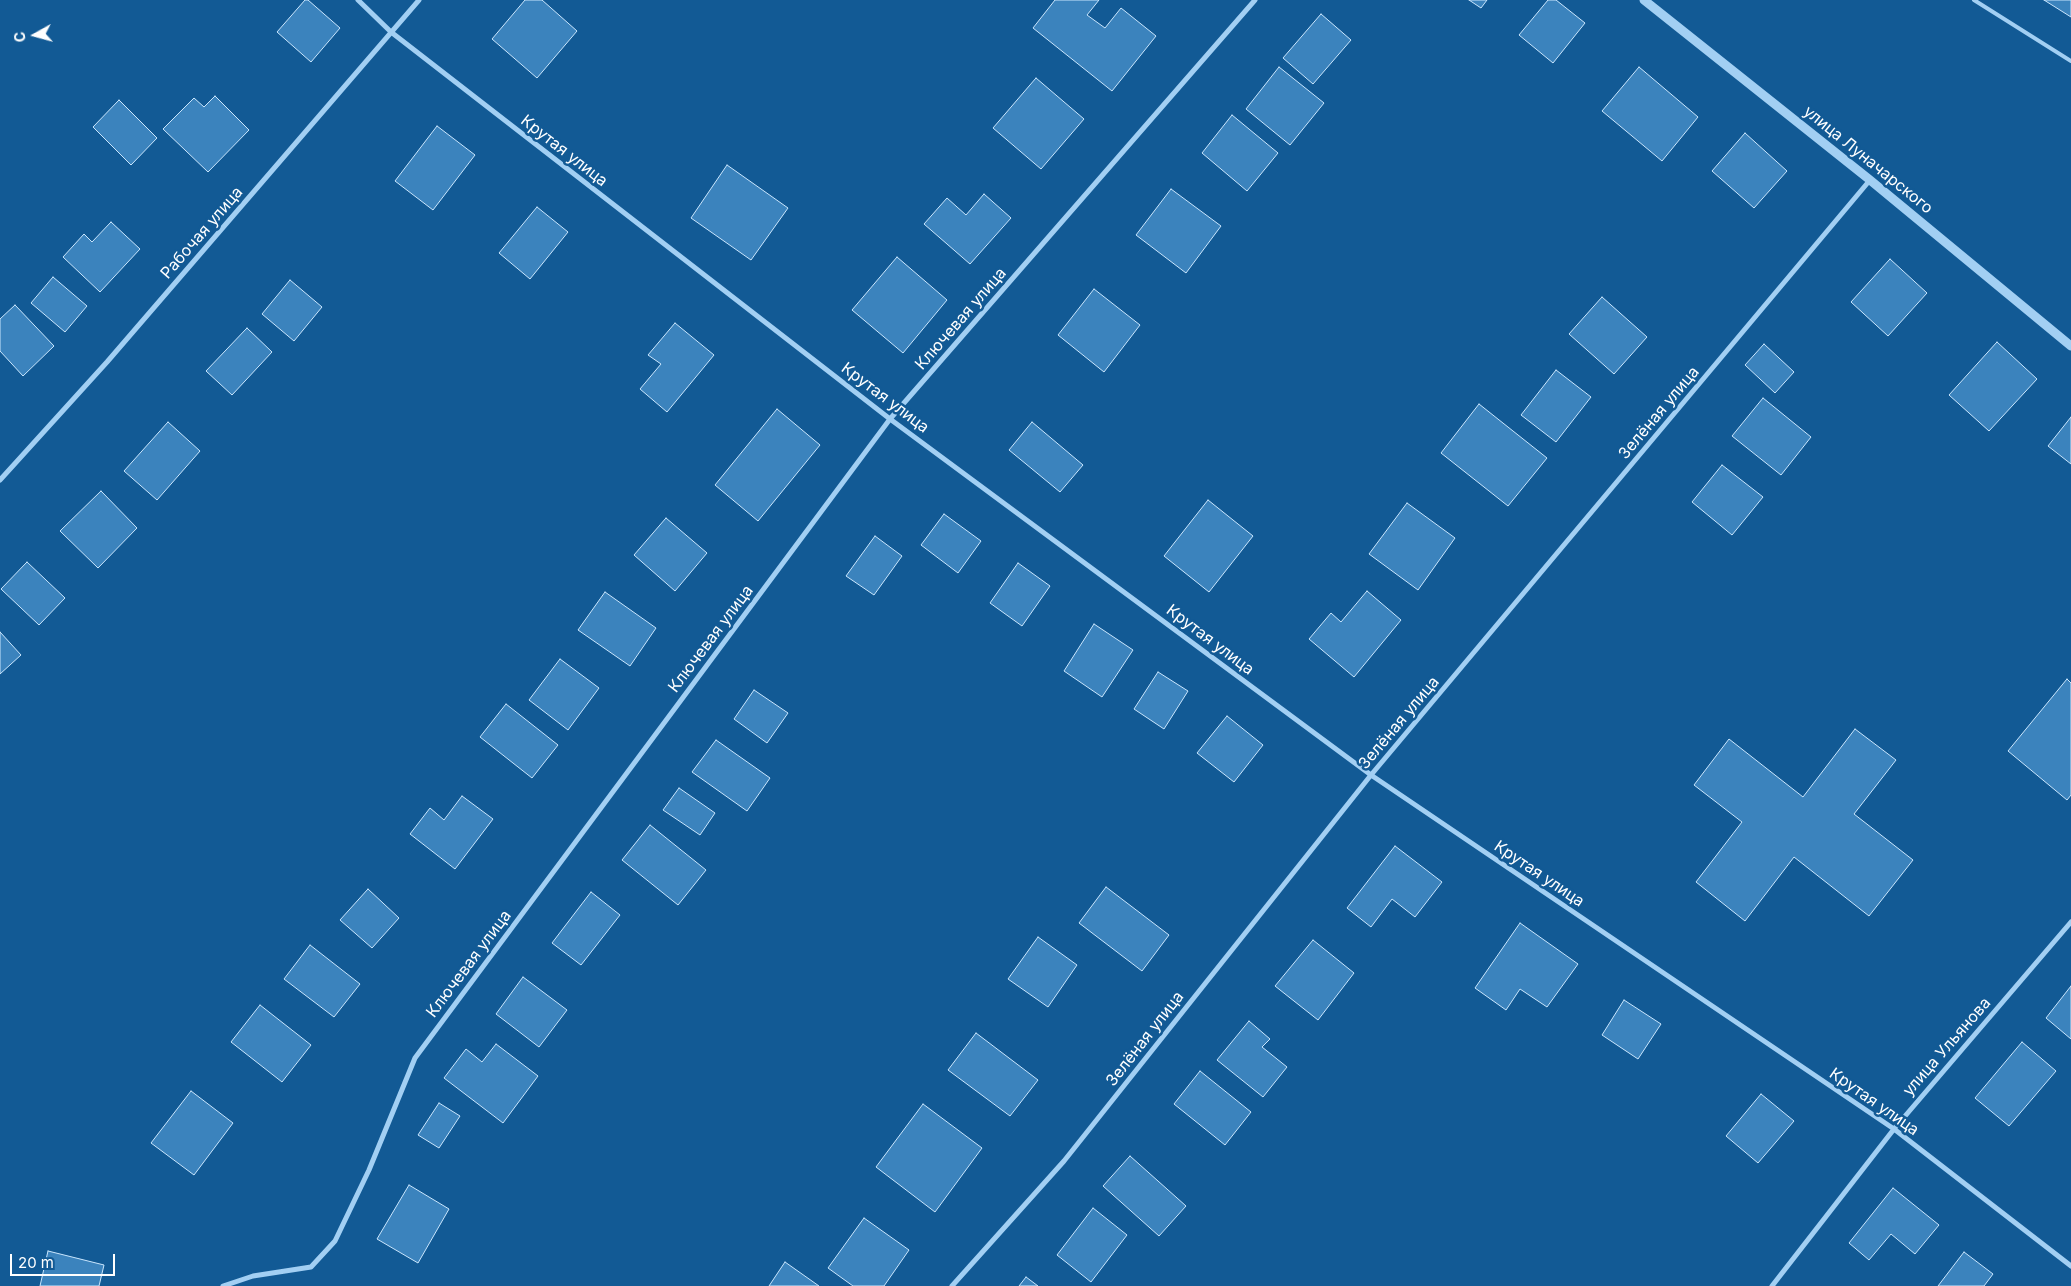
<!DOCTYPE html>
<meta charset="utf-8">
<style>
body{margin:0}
#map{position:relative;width:2071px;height:1286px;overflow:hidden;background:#125a95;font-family:Inter,sans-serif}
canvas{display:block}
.north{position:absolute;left:10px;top:10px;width:50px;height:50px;-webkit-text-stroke:4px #125a95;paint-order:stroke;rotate:263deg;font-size:14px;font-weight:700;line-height:20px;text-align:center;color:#fff}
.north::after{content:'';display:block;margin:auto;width:18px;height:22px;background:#fff;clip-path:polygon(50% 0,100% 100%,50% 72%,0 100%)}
.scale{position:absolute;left:10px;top:1254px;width:105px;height:22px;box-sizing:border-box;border:2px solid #fff;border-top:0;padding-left:6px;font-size:15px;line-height:18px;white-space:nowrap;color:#fff;-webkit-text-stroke:4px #125a95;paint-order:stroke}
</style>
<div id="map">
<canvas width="2071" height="1286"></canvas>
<div class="north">С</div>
<div class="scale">20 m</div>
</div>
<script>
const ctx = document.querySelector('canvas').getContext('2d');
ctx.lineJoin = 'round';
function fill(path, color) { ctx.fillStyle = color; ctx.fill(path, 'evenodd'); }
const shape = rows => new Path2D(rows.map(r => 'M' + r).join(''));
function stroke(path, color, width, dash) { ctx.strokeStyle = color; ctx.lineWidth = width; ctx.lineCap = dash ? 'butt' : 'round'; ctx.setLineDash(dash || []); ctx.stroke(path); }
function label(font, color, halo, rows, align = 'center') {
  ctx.font = font + ' Inter,sans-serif'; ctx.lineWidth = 5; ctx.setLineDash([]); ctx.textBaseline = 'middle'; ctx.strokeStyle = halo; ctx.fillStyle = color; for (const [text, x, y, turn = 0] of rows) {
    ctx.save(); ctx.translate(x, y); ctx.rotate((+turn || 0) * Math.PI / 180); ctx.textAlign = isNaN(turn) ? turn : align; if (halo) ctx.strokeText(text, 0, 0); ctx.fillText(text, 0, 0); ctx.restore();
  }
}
const building = shape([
 [305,0,308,0,340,28,311,62,277,32,305,0],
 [525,0,542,0,577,31,537,78,492,39,525,0],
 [1055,0,1099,0,1087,15,1105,28,1121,8,1156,36,1112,91,1033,28,1055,0],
 [1469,0,1487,0,1481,8,1469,0],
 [1548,0,1556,0,1585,23,1553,63,1519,35,1548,0],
 [2044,0,2071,0,2071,17,2044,0],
 [1321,14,1351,40,1313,84,1283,58,1321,14],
 [1279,67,1324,103,1290,145,1246,109,1279,67],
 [1639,67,1698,117,1662,161,1602,111,1639,67],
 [1036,78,1084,119,1041,169,993,128,1036,78],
 [215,96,249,130,208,172,163,129,194,98,204,107,215,96],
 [119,100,157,138,131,165,93,127,119,100],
 [1232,115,1278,153,1247,191,1202,153,1232,115],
 [437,126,475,155,433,210,395,181,437,126],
 [1745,133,1787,171,1754,208,1712,171,1745,133],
 [727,165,788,208,751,260,691,218,727,165],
 [1171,189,1221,226,1186,273,1136,235,1171,189],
 [984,194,1011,218,970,264,924,224,947,198,966,215,984,194],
 [537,207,568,232,530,279,499,253,537,207],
 [111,222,140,249,100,292,63,257,84,234,92,242,111,222],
 [897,257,947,300,903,353,852,310,897,257],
 [1890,259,1927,293,1888,336,1851,302,1890,259],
 [53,277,87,306,65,332,31,303,53,277],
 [290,280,322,307,294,341,262,314,290,280],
 [1094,289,1140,325,1104,372,1058,335,1094,289],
 [1602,297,1647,337,1614,374,1569,334,1602,297],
 [15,305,54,346,23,376,0,351,0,319,15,305],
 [675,323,714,355,667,412,640,389,661,364,648,355,675,323],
 [247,328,272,352,232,395,206,371,247,328],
 [1997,342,2037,379,1989,431,1949,395,1997,342],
 [1764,344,1794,372,1775,393,1745,365,1764,344],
 [1556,370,1591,397,1556,442,1521,415,1556,370],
 [1763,398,1811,437,1781,475,1732,436,1763,398],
 [1479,404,1547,458,1508,506,1441,453,1479,404],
 [777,409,820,445,758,521,715,485,777,409],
 [2071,417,2071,464,2048,446,2071,417],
 [168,422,200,451,157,500,124,471,168,422],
 [1032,422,1083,465,1060,492,1009,450,1032,422],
 [1722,465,1763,497,1732,535,1692,502,1722,465],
 [101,491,137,528,98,568,60,531,101,491],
 [1208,500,1253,536,1209,592,1164,556,1208,500],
 [1407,503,1455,538,1418,590,1369,554,1407,503],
 [944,514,981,541,958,573,921,545,944,514],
 [666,518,707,553,675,591,634,555,666,518],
 [875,536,902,556,874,595,846,576,875,536],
 [27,562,65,598,39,625,1,589,27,562],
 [1018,563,1050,586,1022,626,990,603,1018,563],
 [1367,591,1401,620,1354,677,1309,639,1331,613,1341,622,1367,591],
 [605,592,656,628,630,666,578,630,605,592],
 [1094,624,1133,650,1102,697,1064,671,1094,624],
 [0,632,21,655,0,674,0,632],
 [560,659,599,688,568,730,529,700,560,659],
 [1158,672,1188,691,1164,729,1134,709,1158,672],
 [2067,679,2071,683,2071,795,2067,800,2008,751,2067,679],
 [754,690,788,713,767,743,734,719,754,690],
 [506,704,558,745,532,778,480,737,506,704],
 [1227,716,1263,745,1234,782,1197,753,1227,716],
 [1855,729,1896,760,1854,814,1913,860,1869,916,1794,857,1745,921,1696,882,1742,822,1694,785,1729,739,1803,797,1855,729],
 [716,740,770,778,747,811,692,772,716,740],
 [679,788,715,813,700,835,663,810,679,788],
 [462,796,493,819,455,869,410,834,430,808,444,820,462,796],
 [650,825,706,870,678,905,622,860,650,825],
 [1395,846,1442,882,1415,917,1392,899,1371,927,1347,908,1395,846],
 [1106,887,1169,935,1142,971,1079,923,1106,887],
 [368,889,399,918,372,948,340,920,368,889],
 [591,892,620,915,581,965,552,943,591,892],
 [1520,923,1578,964,1547,1007,1520,989,1506,1010,1475,988,1520,923],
 [1038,937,1077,965,1048,1007,1008,979,1038,937],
 [1313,940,1354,973,1318,1020,1275,986,1313,940],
 [310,945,360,984,334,1017,284,979,310,945],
 [523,977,567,1010,539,1047,496,1014,523,977],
 [2071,986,2071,1039,2046,1018,2071,986],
 [1624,1000,1661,1024,1638,1059,1602,1035,1624,1000],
 [260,1005,311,1045,282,1082,231,1042,260,1005],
 [1249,1021,1270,1039,1262,1047,1287,1067,1263,1097,1217,1060,1249,1021],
 [976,1033,1038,1080,1010,1116,948,1070,976,1033],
 [2022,1042,2056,1071,2009,1126,1975,1098,2022,1042],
 [496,1044,538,1076,503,1123,444,1078,466,1049,482,1062,496,1044],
 [1200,1071,1251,1112,1225,1145,1174,1104,1200,1071],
 [191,1091,233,1123,194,1175,151,1143,191,1091],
 [1761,1094,1794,1121,1758,1163,1726,1136,1761,1094],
 [439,1103,460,1116,439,1148,418,1135,439,1103],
 [923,1104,982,1148,935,1212,876,1167,923,1104],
 [1130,1156,1186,1206,1159,1236,1103,1186,1130,1156],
 [409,1185,449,1209,418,1263,377,1239,409,1185],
 [1893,1188,1939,1225,1915,1254,1891,1234,1869,1260,1849,1243,1893,1188],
 [1093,1208,1127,1235,1091,1282,1057,1255,1093,1208],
 [864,1218,909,1250,884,1286,853,1286,828,1268,864,1218],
 [48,1251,104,1265,99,1286,40,1286,48,1251],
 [1964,1252,1993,1274,1984,1286,1938,1286,1964,1252],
 [785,1262,819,1286,769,1286,785,1262],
 [1026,1277,1038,1286,1019,1286,1026,1277]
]);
const service = shape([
 [1974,0,2071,61]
]);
const minor = shape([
 [358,0,391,32,890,419,1371,775,1894,1129,2071,1266],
 [0,480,107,362,419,0],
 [223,1286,253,1276,311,1267,335,1241,369,1170,415,1058,890,419,1255,0],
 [952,1286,1064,1161,1371,775,1870,180],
 [1772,1286,1894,1129,2071,922]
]);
const tertiary = shape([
 [1644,0,1870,180,2071,346]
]);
const streetNames = [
 ["Крутая улица",564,151,38],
 ["улица Луначарского",1868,160,39],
 ["Рабочая улица",202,233,-49],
 ["Ключевая улица",961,319,-49],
 ["Крутая улица",885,398,37],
 ["Зелёная улица",1659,413,-50],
 ["Ключевая улица",711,639,-53],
 ["Крутая улица",1210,640,37],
 ["Зелёная улица",1399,723,-50],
 ["Крутая улица",1539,874,34],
 ["Ключевая улица",469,964,-53],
 ["Зелёная улица",1145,1039,-52],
 ["улица Ульянова",1947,1047,-49],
 ["Крутая улица",1874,1102,35]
];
fill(building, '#3b83bd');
stroke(building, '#cae6fd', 1);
stroke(service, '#a2cff3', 4);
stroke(minor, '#a2cff3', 5);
stroke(tertiary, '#a2cff3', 9);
label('16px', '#fff', '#125a95', streetNames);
</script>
